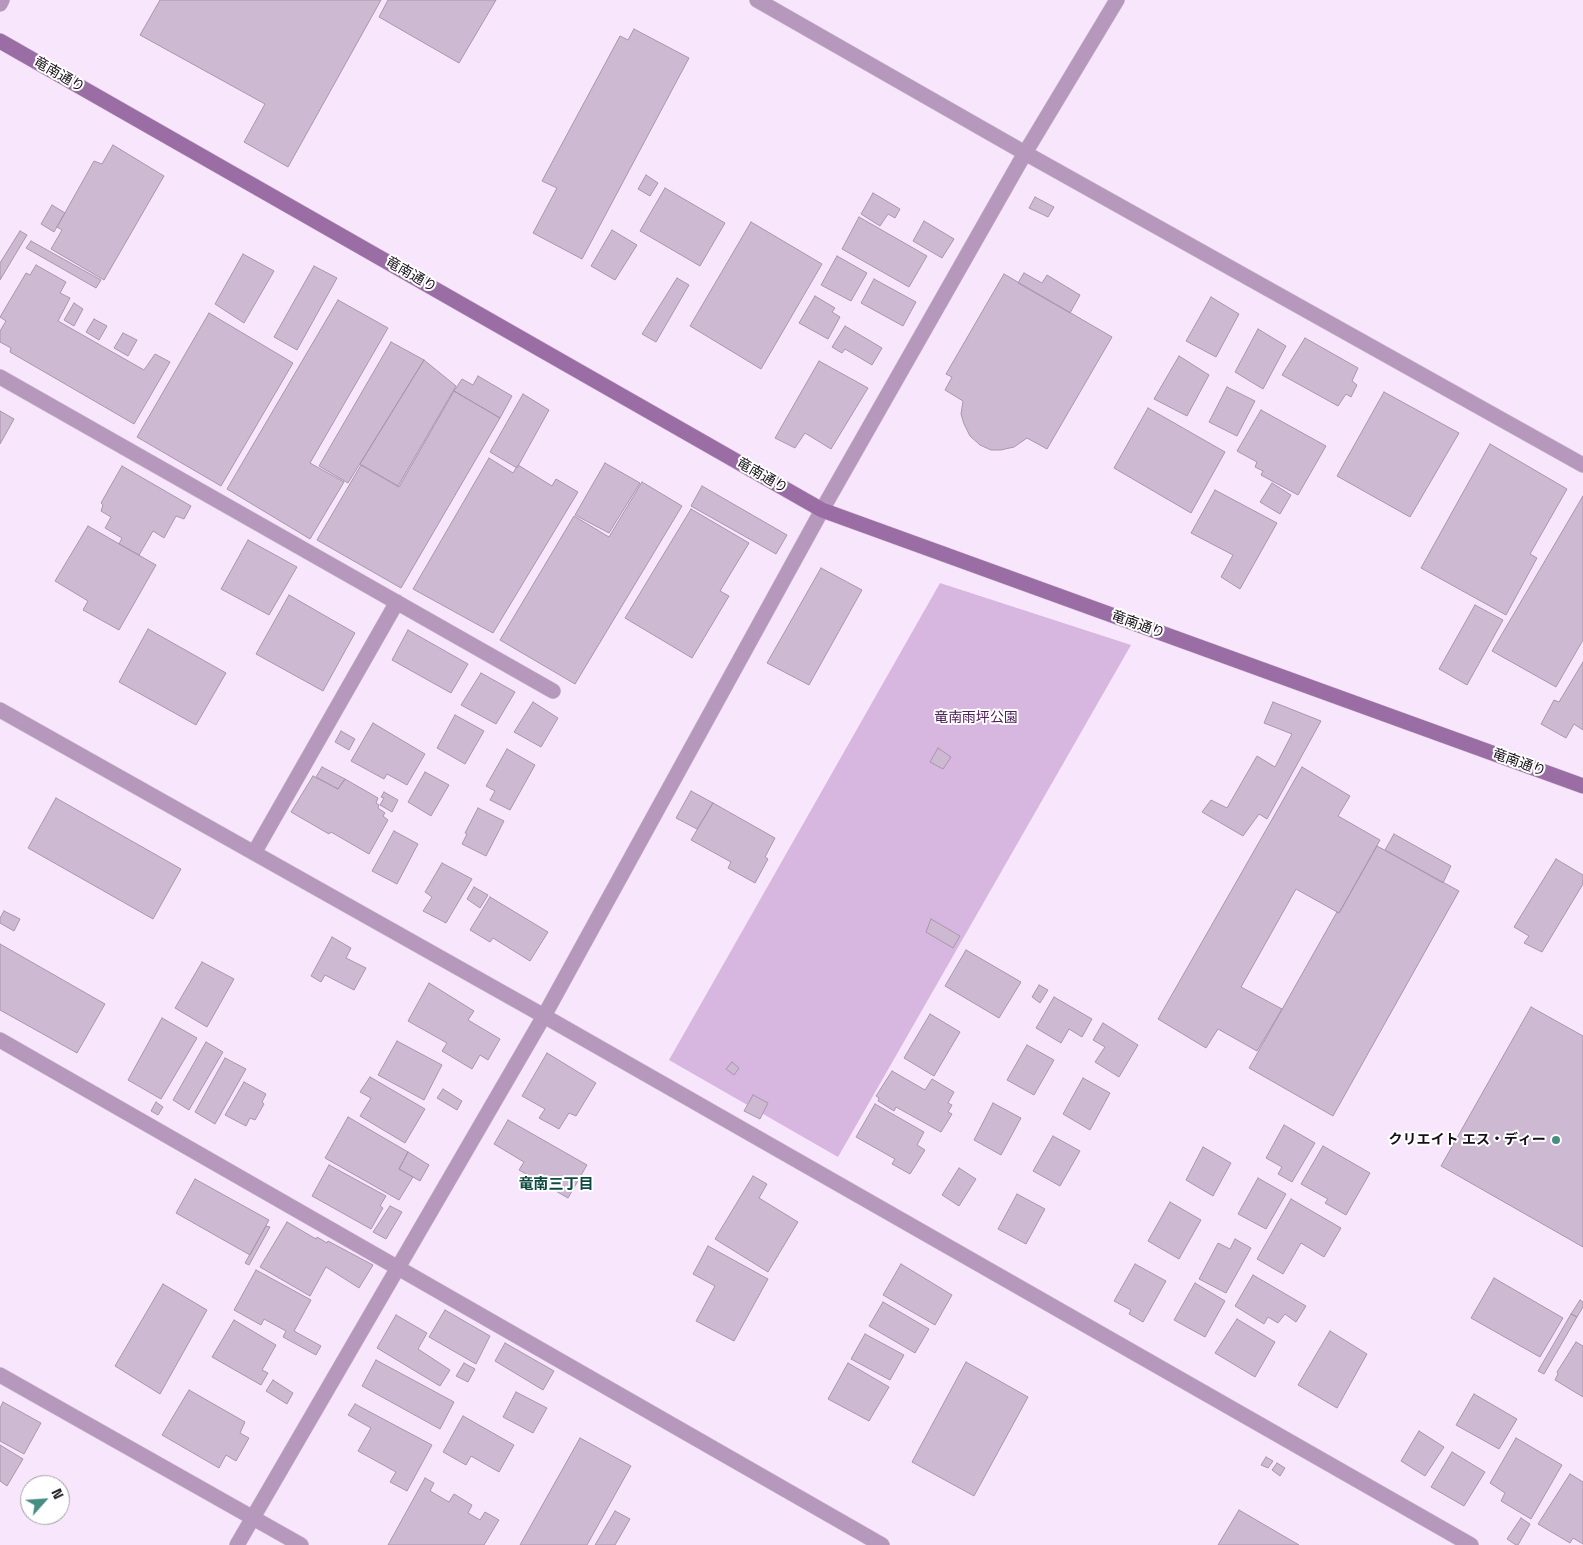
<!DOCTYPE html>
<meta charset="utf-8">
<style>
body{margin:0}
#map{position:relative;width:1583px;height:1545px;overflow:hidden;background:#f8e7fc;font-family:"Space Grotesk",sans-serif}
canvas{display:block}
.north{position:absolute;left:20px;top:1475px;width:50px;height:50px;box-sizing:border-box;background:#fff;border:1px solid #a19fa2;border-radius:50%;rotate:64deg;font-size:14px;font-weight:700;line-height:20px;text-align:center;color:#150f17}
.north::after{content:'';display:block;margin:auto;width:18px;height:22px;background:#488d82;clip-path:polygon(50% 0,100% 100%,50% 72%,0 100%)}
</style>
<div id="map">
<canvas width="1583" height="1545"></canvas>
<div class="north">N</div>
</div>
<script>
const ctx = document.querySelector('canvas').getContext('2d');
ctx.lineJoin = 'round';
function fill(path, color) { ctx.fillStyle = color; ctx.fill(path, 'evenodd'); }
const shape = rows => new Path2D(rows.map(r => 'M' + r).join(''));
function stroke(path, color, width, dash) { ctx.strokeStyle = color; ctx.lineWidth = width; ctx.lineCap = dash ? 'butt' : 'round'; ctx.setLineDash(dash || []); ctx.stroke(path); }
function label(font, color, halo, rows, align = 'center') {
  ctx.font = font + ' "Space Grotesk","Noto Sans JP",sans-serif'; ctx.lineWidth = 4; ctx.setLineDash([]); ctx.textBaseline = 'middle'; ctx.strokeStyle = halo; ctx.fillStyle = color; for (const [text, x, y, turn = 0] of rows) {
    ctx.save(); ctx.translate(x, y); ctx.rotate((+turn || 0) * Math.PI / 180); ctx.textAlign = isNaN(turn) ? turn : align; if (halo) ctx.strokeText(text, 0, 0); ctx.fillText(text, 0, 0); ctx.restore();
  }
}
const green = shape([
 [940,583,1131,645,838,1157,669,1060]
]);
const building = shape([
 [160,0,381,0,288,167,244,142,265,104,140,35,160,0],
 [388,0,496,0,459,63,379,17,388,0],
 [634,29,689,58,582,259,533,233,557,188,542,181,620,36,628,40,634,29],
 [113,145,164,176,104,280,51,249,62,230,57,227,94,161,102,164,113,145],
 [646,175,658,183,650,196,638,189,646,175],
 [665,188,725,223,700,266,640,231,665,188],
 [873,193,900,209,895,218,888,214,880,226,861,214,873,193],
 [1035,197,1054,207,1048,217,1029,208,1035,197],
 [52,205,65,213,54,232,41,224,52,205],
 [859,217,927,256,909,287,842,249,859,217],
 [924,221,954,239,942,258,913,241,924,221],
 [751,222,822,264,761,369,690,326,751,222],
 [612,230,637,245,615,280,591,266,612,230],
 [20,231,27,235,0,280,0,263,20,231],
 [31,241,101,280,96,288,26,248,31,241],
 [243,254,274,271,244,323,215,304,243,254],
 [837,256,867,273,851,301,821,285,837,256],
 [36,265,66,282,60,293,70,298,58,321,144,370,155,354,170,362,134,424,10,352,11,348,0,342,0,331,6,321,0,317,26,273,30,275,36,265],
 [314,266,337,278,297,350,274,337,314,266],
 [1024,273,1042,283,1047,275,1080,295,1070,313,1018,283,1024,273],
 [1004,274,1112,337,1047,449,1027,438,1014,447,1001,450,991,450,980,445,970,436,964,424,961,414,963,401,945,390,952,377,946,374,1004,274],
 [677,278,689,285,656,342,642,334,677,278],
 [874,279,916,302,903,326,861,303,874,279],
 [815,296,835,308,832,312,840,317,828,339,799,323,815,296],
 [1211,297,1239,314,1216,357,1186,341,1211,297],
 [338,300,388,328,310,463,344,482,310,539,227,489,338,300],
 [74,303,83,309,74,326,64,320,74,303],
 [209,313,293,363,221,486,137,437,209,313],
 [94,319,107,326,99,340,86,332,94,319],
 [845,326,882,348,872,365,845,349,842,353,832,347,845,326],
 [1258,329,1286,346,1263,389,1235,372,1258,329],
 [123,333,137,340,128,356,114,348,123,333],
 [1305,338,1358,368,1352,381,1357,385,1351,397,1346,394,1338,406,1282,375,1305,338],
 [391,342,424,360,348,483,319,466,391,342],
 [1179,356,1209,375,1187,416,1154,399,1179,356],
 [424,360,456,386,398,486,360,464,424,360],
 [819,361,868,388,831,449,805,433,795,448,775,438,819,361],
 [478,376,512,396,500,418,454,391,462,379,473,385,478,376],
 [1227,387,1255,401,1237,436,1209,422,1227,387],
 [454,391,500,418,401,588,317,540,361,465,399,487,454,391],
 [1384,392,1459,433,1410,517,1337,476,1384,392],
 [523,394,549,410,517,468,490,452,523,394],
 [1148,408,1225,452,1191,513,1114,468,1148,408],
 [1261,410,1326,446,1298,495,1261,475,1263,471,1255,467,1257,462,1237,451,1261,410],
 [0,411,14,419,0,444,0,411],
 [1490,444,1567,489,1530,554,1537,558,1506,615,1421,568,1490,444],
 [489,458,513,473,518,465,552,486,556,479,578,492,493,633,413,589,489,458],
 [605,463,640,483,609,533,575,515,605,463],
 [122,466,191,506,184,519,176,516,164,538,153,531,139,555,119,544,122,538,105,528,111,517,101,511,103,505,101,503,122,466],
 [642,482,682,506,575,684,500,640,574,516,609,537,642,482],
 [1272,483,1291,495,1280,514,1260,502,1272,483],
 [702,486,787,535,776,554,691,506,702,486],
 [1215,490,1277,523,1240,589,1221,577,1233,555,1191,533,1215,490],
 [1583,496,1583,640,1556,687,1492,651,1583,496],
 [691,509,749,543,720,591,729,596,692,658,625,618,691,509],
 [88,526,156,565,119,630,83,610,88,601,55,581,88,526],
 [248,540,297,567,269,615,221,589,248,540],
 [821,568,862,590,809,685,767,663,821,568],
 [289,595,355,633,323,691,256,654,289,595],
 [1475,605,1503,620,1467,685,1439,669,1475,605],
 [148,629,226,673,196,725,119,682,148,629],
 [408,630,468,664,451,693,392,660,408,630],
 [1583,662,1583,730,1574,724,1566,738,1541,724,1554,700,1559,702,1583,662],
 [481,673,515,692,496,724,461,705,481,673],
 [533,702,558,718,541,747,514,732,533,702],
 [1273,702,1321,721,1267,819,1259,814,1243,836,1202,812,1211,800,1227,808,1257,756,1275,767,1292,734,1264,723,1273,702],
 [455,715,484,731,465,764,437,748,455,715],
 [373,723,425,754,407,785,387,774,384,779,351,761,373,723],
 [341,731,355,739,349,750,335,742,341,731],
 [938,748,951,757,943,769,930,762,938,748],
 [507,749,535,765,510,810,490,800,495,791,486,786,507,749],
 [322,767,345,779,338,789,316,777,322,767],
 [1302,767,1350,796,1338,816,1380,840,1339,913,1296,889,1241,987,1282,1009,1257,1051,1218,1029,1206,1048,1158,1019,1302,767],
 [425,772,449,785,431,816,408,802,425,772],
 [313,776,338,789,345,779,378,798,376,803,379,805,378,808,385,813,383,816,388,820,369,854,331,832,329,834,291,812,313,776],
 [691,791,713,803,697,829,676,818,691,791],
 [384,792,398,800,392,812,380,805,384,798,381,797,384,792],
 [56,798,181,869,153,919,28,848,56,798],
 [713,803,775,838,765,857,768,859,755,883,728,868,731,862,691,840,713,803],
 [478,808,504,821,486,856,462,844,467,834,465,833,478,808],
 [394,831,418,844,397,884,372,871,394,831],
 [1394,834,1451,866,1443,883,1385,850,1394,834],
 [1377,846,1459,891,1333,1116,1249,1068,1337,912,1339,913,1377,846],
 [1556,859,1583,875,1583,884,1542,952,1524,943,1529,936,1514,927,1556,859],
 [442,863,472,879,446,923,423,911,432,897,425,892,442,863],
 [474,887,488,895,480,908,467,899,474,887],
 [490,897,548,932,530,961,493,938,490,942,470,930,490,897],
 [4,911,20,919,14,931,0,923,0,918,4,911],
 [931,919,960,936,953,948,926,932,931,919],
 [332,937,351,948,346,958,366,968,354,990,325,975,321,982,311,976,332,937],
 [0,944,105,1004,77,1053,0,1010,0,944],
 [966,950,1021,982,999,1018,945,986,966,950],
 [202,962,234,979,207,1027,175,1008,202,962],
 [429,983,474,1011,468,1020,500,1039,488,1060,480,1055,472,1069,442,1051,447,1043,408,1021,429,983],
 [1039,985,1048,990,1040,1003,1032,997,1039,985],
 [1054,997,1092,1019,1082,1037,1069,1029,1061,1043,1036,1028,1054,997],
 [1531,1007,1583,1036,1583,1247,1441,1166,1531,1007],
 [930,1014,960,1032,934,1076,904,1058,930,1014],
 [162,1018,197,1038,161,1099,128,1080,162,1018],
 [1103,1023,1138,1045,1119,1077,1095,1062,1105,1047,1093,1040,1103,1023],
 [397,1041,442,1065,424,1100,378,1075,397,1041],
 [206,1042,223,1052,189,1110,173,1100,206,1042],
 [1027,1045,1054,1060,1034,1095,1007,1080,1027,1045],
 [547,1053,596,1083,576,1116,569,1113,559,1129,539,1118,545,1109,522,1096,547,1053],
 [225,1058,246,1069,215,1124,195,1112,225,1058],
 [732,1062,739,1068,734,1075,726,1069,732,1062],
 [892,1071,925,1090,932,1079,954,1092,948,1103,952,1105,948,1112,952,1114,941,1132,896,1107,894,1111,878,1101,879,1098,876,1096,892,1071],
 [370,1077,425,1109,405,1143,360,1116,371,1098,360,1092,370,1077],
 [1083,1078,1110,1093,1090,1130,1063,1114,1083,1078],
 [244,1082,266,1094,262,1102,264,1104,255,1120,250,1118,246,1126,225,1115,244,1082],
 [443,1089,462,1101,457,1110,437,1098,443,1089],
 [753,1095,768,1103,760,1119,744,1111,753,1095],
 [156,1102,163,1107,158,1115,151,1111,156,1102],
 [993,1103,1021,1118,1001,1155,974,1140,993,1103],
 [875,1104,924,1132,917,1145,925,1150,910,1174,892,1164,895,1159,856,1137,875,1104],
 [348,1117,408,1152,399,1169,413,1177,399,1200,325,1158,348,1117],
 [508,1120,587,1165,568,1198,519,1170,524,1162,494,1144,508,1120],
 [1284,1125,1315,1143,1292,1182,1278,1174,1282,1167,1266,1158,1284,1125],
 [1053,1136,1080,1151,1060,1186,1033,1171,1053,1136],
 [1323,1146,1370,1173,1346,1215,1325,1203,1328,1199,1301,1184,1323,1146],
 [1203,1147,1231,1163,1213,1196,1186,1180,1203,1147],
 [408,1152,429,1165,420,1181,399,1169,408,1152],
 [329,1165,386,1196,380,1206,383,1208,371,1229,312,1196,329,1165],
 [959,1168,976,1179,959,1206,942,1195,959,1168],
 [753,1176,767,1184,759,1198,798,1222,768,1272,715,1239,753,1176],
 [1258,1178,1286,1194,1266,1229,1238,1214,1258,1178],
 [195,1179,269,1220,250,1255,176,1213,195,1179],
 [1017,1194,1045,1209,1026,1244,998,1229,1017,1194],
 [1291,1199,1341,1228,1324,1257,1301,1243,1283,1274,1257,1259,1291,1199],
 [1170,1202,1201,1220,1179,1259,1148,1241,1170,1202],
 [390,1206,402,1212,386,1239,373,1232,390,1206],
 [287,1222,316,1239,317,1237,327,1243,328,1241,373,1265,359,1288,326,1267,310,1296,260,1267,287,1222],
 [266,1226,270,1227,249,1265,245,1263,266,1226],
 [1235,1239,1251,1248,1226,1293,1199,1279,1218,1243,1230,1249,1235,1239],
 [708,1246,768,1279,734,1341,696,1321,715,1286,693,1274,708,1246],
 [901,1264,952,1295,935,1325,883,1295,901,1264],
 [1135,1264,1166,1281,1143,1322,1129,1314,1131,1310,1114,1301,1135,1264],
 [256,1270,311,1300,294,1331,321,1346,316,1355,283,1337,286,1331,264,1319,261,1325,234,1310,256,1270],
 [1253,1275,1306,1306,1296,1322,1285,1314,1278,1323,1268,1317,1264,1324,1235,1306,1253,1275],
 [1494,1278,1563,1318,1540,1357,1471,1318,1494,1278],
 [1195,1283,1225,1301,1205,1337,1174,1320,1195,1283],
 [163,1284,207,1310,160,1394,115,1366,163,1284],
 [1580,1300,1583,1302,1583,1307,1577,1317,1571,1314,1580,1300],
 [883,1302,929,1329,915,1353,869,1326,883,1302],
 [445,1310,490,1336,476,1364,429,1337,445,1310],
 [1571,1314,1577,1317,1544,1374,1538,1371,1571,1314],
 [396,1315,427,1333,418,1349,450,1370,440,1386,377,1348,396,1315],
 [1237,1319,1275,1342,1255,1377,1215,1353,1237,1319],
 [234,1320,276,1345,262,1370,268,1373,261,1385,212,1357,234,1320],
 [1330,1331,1367,1354,1337,1408,1298,1385,1330,1331],
 [865,1334,904,1355,890,1380,851,1359,865,1334],
 [1576,1342,1583,1346,1583,1397,1555,1380,1558,1374,1557,1372,1576,1342],
 [505,1343,554,1371,543,1390,495,1361,505,1343],
 [376,1360,454,1402,440,1429,362,1386,376,1360],
 [966,1362,1028,1397,974,1496,912,1462,966,1362],
 [464,1363,475,1369,468,1382,456,1376,464,1363],
 [848,1363,889,1387,869,1421,828,1399,848,1363],
 [273,1380,293,1393,287,1404,266,1391,273,1380],
 [189,1390,245,1422,240,1433,249,1438,236,1461,226,1455,219,1468,162,1435,189,1390],
 [516,1392,547,1408,533,1433,503,1417,516,1392],
 [1474,1394,1517,1419,1499,1449,1456,1425,1474,1394],
 [3,1402,41,1423,24,1454,0,1441,0,1408,3,1402],
 [355,1404,432,1445,407,1491,390,1482,396,1472,358,1451,371,1428,348,1415,355,1404],
 [463,1416,514,1445,499,1472,471,1456,466,1465,443,1452,463,1416],
 [1419,1431,1444,1447,1425,1476,1401,1461,1419,1431],
 [580,1438,631,1466,587,1545,520,1545,580,1438],
 [1516,1438,1562,1465,1531,1519,1501,1501,1505,1493,1490,1483,1516,1438],
 [0,1445,23,1459,7,1486,0,1481,0,1445],
 [1452,1452,1485,1472,1464,1506,1431,1487,1452,1452],
 [1266,1457,1273,1461,1268,1468,1261,1465,1266,1457],
 [1277,1463,1285,1468,1280,1476,1272,1470,1277,1463],
 [1570,1474,1583,1482,1583,1544,1573,1538,1570,1543,1538,1524,1570,1474],
 [425,1478,434,1483,430,1491,449,1502,454,1494,472,1505,468,1513,480,1520,485,1512,499,1520,484,1545,388,1545,425,1478],
 [1239,1510,1299,1545,1218,1545,1239,1510],
 [615,1511,630,1519,615,1545,595,1545,615,1511],
 [1521,1518,1530,1524,1518,1545,1516,1545,1507,1539,1521,1518]
]);
const street = shape([
 [757,0,1025,153,1583,465],
 [0,4,2,0],
 [0,377,553,691],
 [0,710,544,1016,1471,1545],
 [254,853,397,602],
 [0,1040,882,1545],
 [0,1375,301,1545],
 [237,1545,544,1016,822,510,1025,153,1117,0]
]);
const secondary = shape([
 [0,41,822,510,1583,786]
]);
const markers = [
 [1556,1140,5,"#488d82"]
];
const streetNames = [
 ["竜南通り",59,75,30],
 ["竜南通り",411,275,30],
 ["竜南通り",762,476,30],
 ["竜南通り",1138,625,20],
 ["竜南通り",1519,763,20]
];
const parkNames = [
 ["竜南雨坪公園",976,718]
];
const poiNames = [
 ["クリエイト エス・ディー",1546,1140]
];
const neighbourhoodNames = [
 ["竜南三丁目",556,1185]
];
fill(green, '#d7b6df');
fill(building, '#cdb9d2');
stroke(building, '#a996ae', 1);
stroke(street, '#d4c4d7', 16);
stroke(secondary, '#d4c4d7', 16);
stroke(street, '#b698bd', 15);
stroke(secondary, '#9a6da5', 15);
for (const [x, y, r, color] of markers) { const dot = new Path2D(); dot.arc(x, y, r, 0, 2 * Math.PI); ctx.fillStyle = color; ctx.fill(dot); stroke(dot, '#fff', 2); }
label('14px', '#150f17', '#fff', streetNames);
label('14px', '#50205c', '#fff', parkNames);
label('bold 14px', '#150f17', '#fff', poiNames, 'right');
label('bold 15px', '#0e4a42', '#fff', neighbourhoodNames);
</script>
